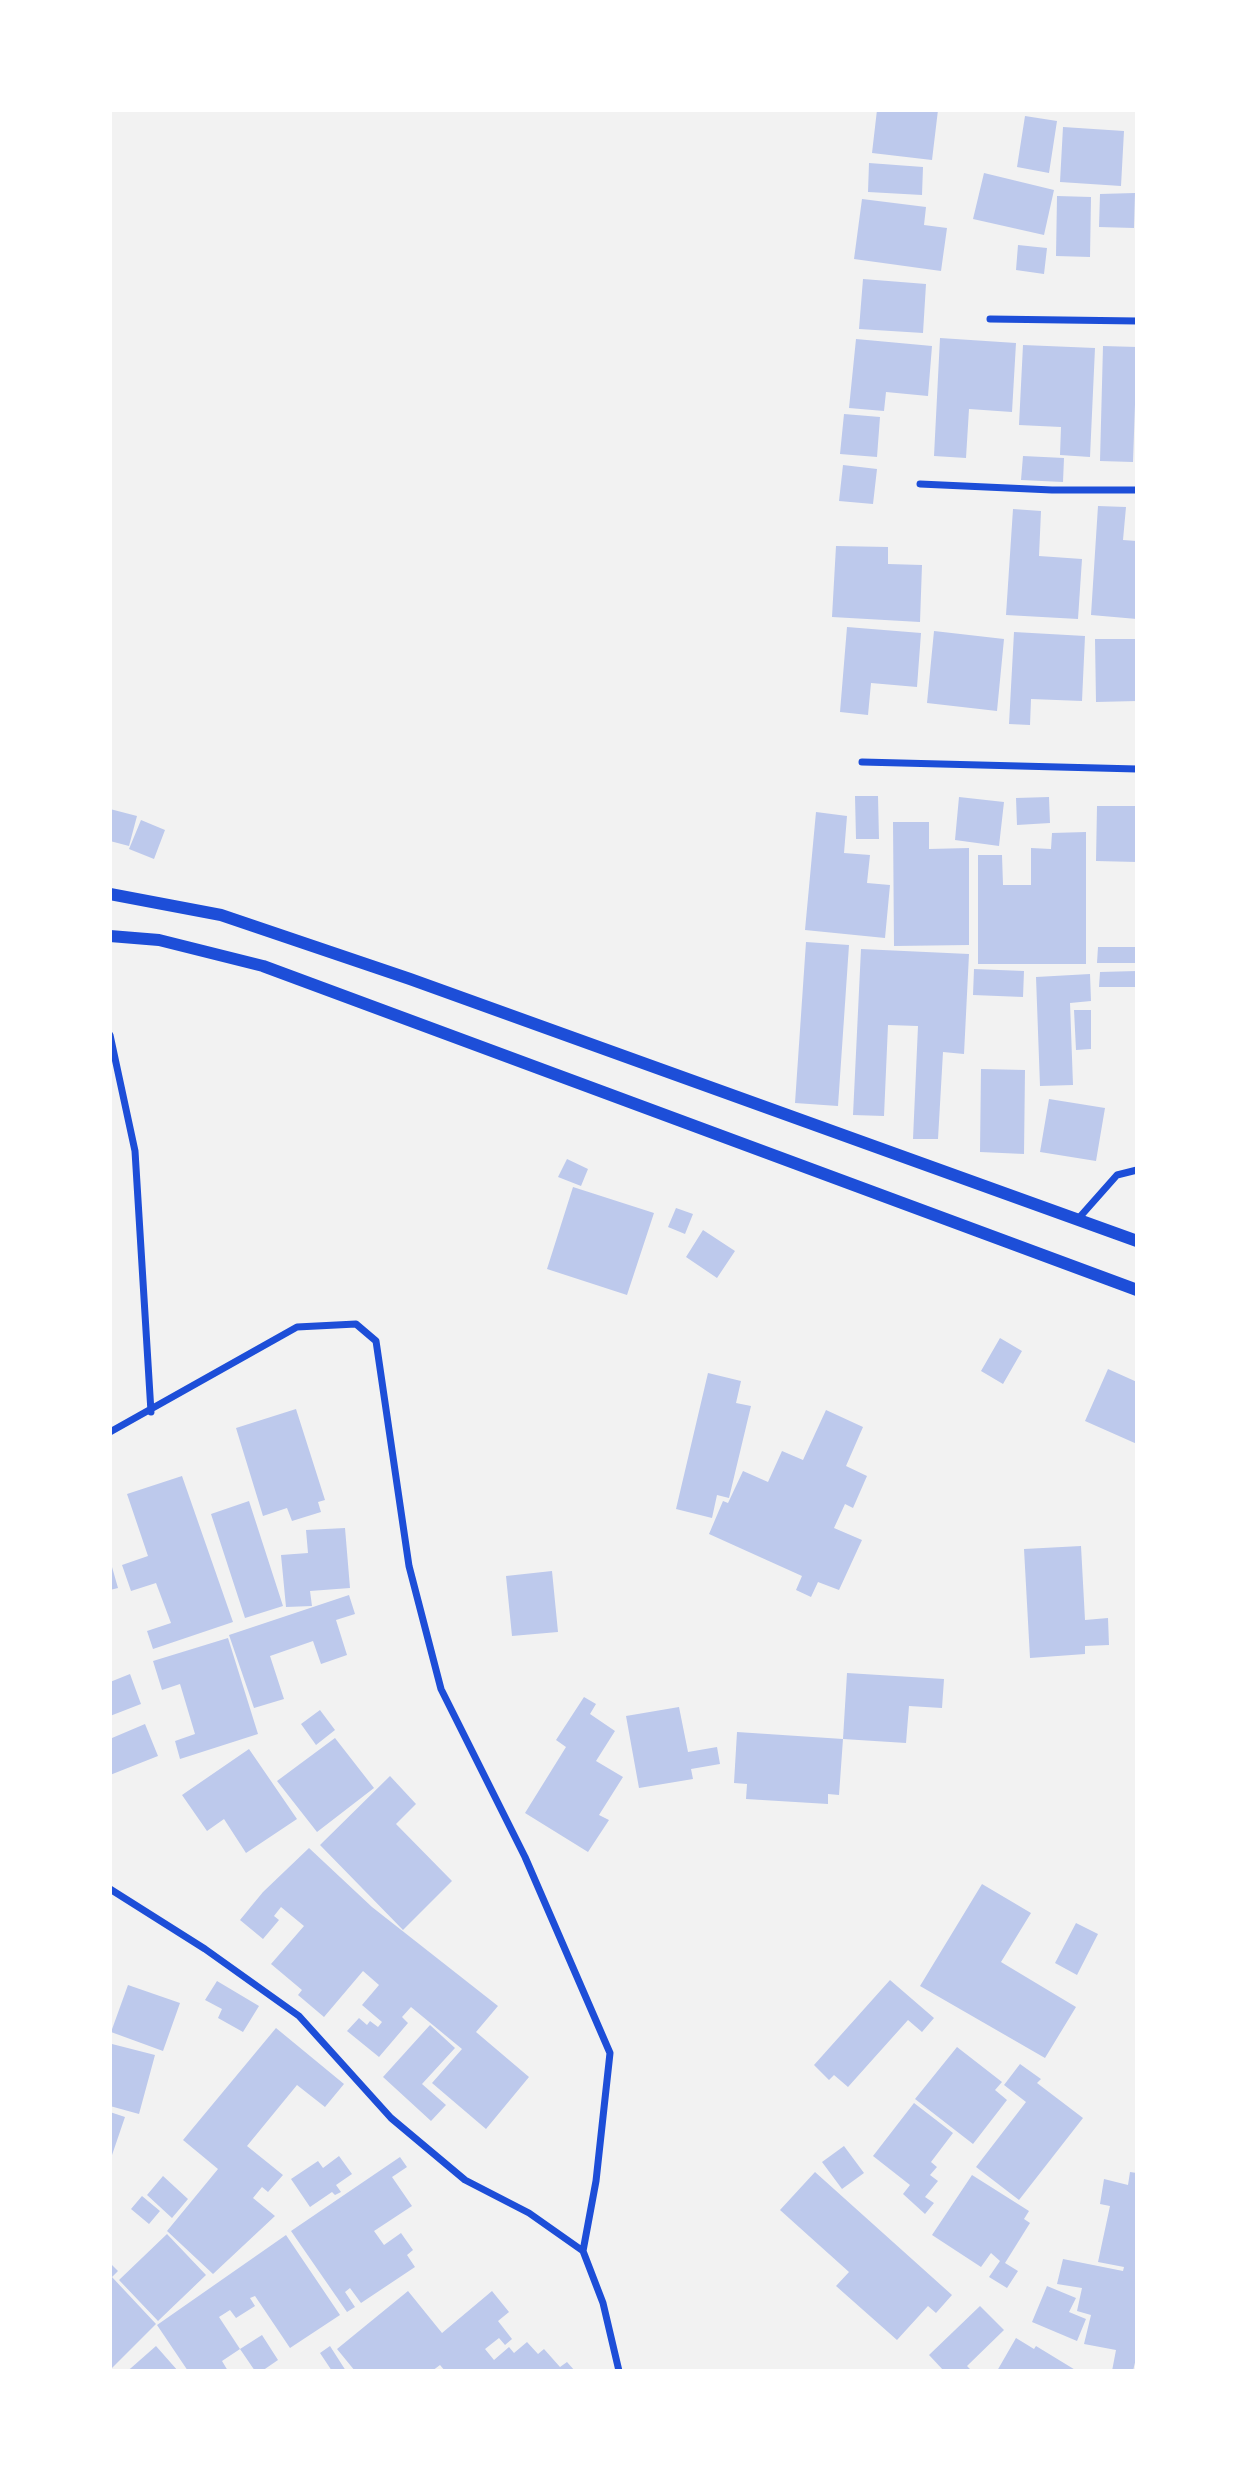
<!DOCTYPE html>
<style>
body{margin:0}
#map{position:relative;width:1247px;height:2481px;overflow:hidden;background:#f2f2f2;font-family:"Public Sans",sans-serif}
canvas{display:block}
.frame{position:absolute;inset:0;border:112px solid #fff;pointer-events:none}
</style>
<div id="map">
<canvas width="1247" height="2481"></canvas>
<div class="frame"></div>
</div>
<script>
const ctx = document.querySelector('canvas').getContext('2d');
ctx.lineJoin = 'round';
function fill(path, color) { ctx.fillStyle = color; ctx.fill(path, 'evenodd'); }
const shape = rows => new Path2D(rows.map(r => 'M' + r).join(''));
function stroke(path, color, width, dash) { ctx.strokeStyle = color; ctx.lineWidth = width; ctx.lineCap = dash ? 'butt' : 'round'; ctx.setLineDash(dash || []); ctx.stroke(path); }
const building = shape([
 [877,110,938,110,932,160,872,153],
 [1025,116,1057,121,1049,173,1017,167],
 [1063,127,1124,131,1121,186,1060,182],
 [869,163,923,167,922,195,868,192],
 [984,173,1054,190,1044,235,973,219],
 [1135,193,1134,228,1099,227,1100,194],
 [1057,196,1091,197,1090,257,1056,256],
 [862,199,926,207,924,225,947,228,941,271,854,259],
 [1018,245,1047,248,1044,274,1016,270],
 [863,279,926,284,923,333,859,329],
 [940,338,1016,343,1012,412,969,409,966,458,934,456],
 [856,339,932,346,928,396,886,392,884,411,849,408],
 [1023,345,1095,348,1090,457,1060,455,1061,427,1019,425],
 [1103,346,1137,347,1133,462,1100,461],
 [844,414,880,417,877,457,840,454],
 [1023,456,1064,458,1063,482,1021,480],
 [843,465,877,469,873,504,839,501],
 [1098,506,1126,507,1123,540,1137,541,1137,619,1091,615],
 [1013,509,1041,511,1039,556,1082,559,1078,619,1006,615],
 [836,546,888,547,888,564,922,565,920,622,832,617],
 [847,627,921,633,917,687,871,683,868,715,840,712],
 [934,631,1004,639,997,711,927,703],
 [1014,632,1085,636,1082,701,1031,699,1030,725,1009,724],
 [1095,639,1137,639,1137,701,1096,702],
 [855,796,878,796,879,839,856,839],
 [959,797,1004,802,999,846,955,840],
 [1049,797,1050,823,1017,825,1016,798],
 [1097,806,1137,806,1137,862,1096,861],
 [110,809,137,816,129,846,110,841],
 [816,812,847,816,844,853,870,855,867,883,890,885,885,938,805,930],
 [141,820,165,830,154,859,129,849],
 [893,822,929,822,929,849,969,848,969,945,894,946],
 [1086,832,1086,964,978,964,978,855,1002,855,1003,885,1031,885,1031,848,1051,849,1052,833],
 [806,942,849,945,838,1106,795,1103],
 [1098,947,1137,947,1137,963,1097,963],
 [861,949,969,954,964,1054,943,1052,938,1139,913,1139,918,1026,888,1025,884,1116,853,1115],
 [974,969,1024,971,1023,997,973,995],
 [1137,971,1137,987,1099,987,1100,972],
 [1090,974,1091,1001,1070,1003,1073,1085,1040,1086,1036,977],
 [1074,1010,1091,1010,1091,1049,1076,1050],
 [981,1069,1025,1070,1024,1154,980,1152],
 [1049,1099,1105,1108,1096,1161,1040,1152],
 [567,1159,588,1169,581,1186,558,1177],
 [573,1187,654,1213,627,1295,547,1269],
 [676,1208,693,1214,685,1234,668,1227],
 [703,1230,735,1251,717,1278,686,1257],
 [1000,1338,1022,1351,1003,1384,981,1371],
 [1108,1369,1137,1382,1137,1444,1085,1421],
 [708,1373,741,1381,736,1403,751,1406,729,1498,717,1495,712,1518,676,1509],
 [296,1409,325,1500,318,1502,321,1512,292,1521,287,1508,263,1516,236,1428],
 [826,1410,863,1427,846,1466,867,1476,853,1508,845,1504,834,1528,862,1540,839,1590,818,1582,811,1597,796,1590,802,1576,709,1534,723,1501,728,1503,743,1471,768,1482,782,1451,803,1460],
 [182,1476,233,1622,153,1649,147,1631,171,1623,156,1583,131,1591,122,1565,148,1556,127,1494],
 [249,1501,283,1606,245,1618,211,1514],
 [345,1528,350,1588,310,1591,312,1606,286,1607,281,1555,308,1553,306,1530],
 [1081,1546,1085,1620,1108,1618,1109,1645,1085,1646,1085,1654,1030,1658,1024,1549],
 [110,1560,118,1588,110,1590],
 [552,1571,558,1632,512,1636,506,1576],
 [349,1595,355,1614,336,1620,347,1655,321,1664,313,1641,270,1656,284,1699,254,1708,229,1635],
 [228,1638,258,1734,180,1759,175,1741,195,1734,180,1684,162,1690,153,1661],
 [847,1673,944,1679,942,1708,909,1706,906,1743,843,1739],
 [130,1674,141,1704,110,1716,110,1682],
 [584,1697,596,1704,590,1714,615,1731,596,1761,623,1777,599,1815,609,1820,588,1852,525,1813,566,1747,556,1740],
 [679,1707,688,1752,717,1747,720,1764,691,1769,693,1779,639,1788,626,1716],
 [320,1710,335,1730,316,1745,301,1724],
 [145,1724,158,1756,110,1775,110,1732,112,1738],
 [737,1732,843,1739,839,1795,828,1794,828,1804,746,1799,747,1784,734,1783],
 [335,1738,374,1788,317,1832,277,1781],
 [249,1749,297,1819,246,1853,224,1819,207,1831,182,1795],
 [390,1776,416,1804,396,1824,452,1881,403,1930,320,1845],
 [309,1848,372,1907,498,2006,476,2032,529,2077,486,2129,432,2083,462,2049,411,2007,402,2017,408,2023,379,2057,347,2031,359,2018,367,2025,370,2021,378,2027,382,2022,362,2005,379,1985,363,1971,324,2017,298,1995,302,1990,271,1964,304,1926,281,1907,274,1916,279,1920,263,1939,240,1920,263,1892],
 [982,1884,1031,1913,1001,1962,1076,2007,1045,2058,920,1986],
 [1076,1923,1098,1934,1077,1975,1055,1963],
 [890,1980,934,2018,922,2032,908,2020,848,2087,834,2075,829,2080,814,2065],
 [217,1981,259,2006,243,2032,218,2018,222,2009,205,2000],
 [128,1985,180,2003,163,2051,111,2032],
 [430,2025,455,2048,422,2084,446,2105,431,2121,383,2077],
 [276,2028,344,2084,325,2107,297,2085,247,2146,283,2175,268,2192,262,2187,253,2198,275,2216,213,2274,167,2231,218,2169,183,2140],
 [112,2044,155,2055,139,2114,110,2106],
 [957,2047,1002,2082,995,2090,1007,2100,973,2144,915,2099],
 [1020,2064,1041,2079,1037,2083,1083,2118,1019,2200,976,2167,1026,2102,1004,2085],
 [914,2103,953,2133,931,2162,937,2167,930,2175,938,2181,925,2197,934,2203,925,2214,903,2194,910,2185,873,2156],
 [110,2112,125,2117,111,2158,110,2158],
 [844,2146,864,2173,842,2189,822,2162],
 [339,2156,352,2174,336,2185,341,2192,335,2195,332,2192,310,2207,291,2179,318,2161,323,2168],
 [400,2157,407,2167,392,2177,412,2206,374,2231,384,2245,401,2233,413,2250,407,2255,415,2267,361,2303,350,2288,345,2292,355,2307,347,2312,291,2231],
 [815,2172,952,2295,936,2313,928,2306,897,2340,836,2286,849,2272,780,2210],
 [1130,2172,1137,2173,1137,2354,1133,2371,1112,2371,1116,2350,1084,2344,1091,2315,1077,2311,1082,2288,1057,2284,1063,2259,1123,2271,1124,2267,1098,2262,1110,2206,1100,2204,1104,2179,1128,2185],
 [972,2175,1029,2211,1024,2219,1030,2223,1005,2263,1018,2271,1007,2288,989,2277,1000,2261,991,2253,981,2267,932,2235],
 [163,2176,188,2199,172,2218,147,2195],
 [142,2196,160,2211,149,2224,131,2209],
 [167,2234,206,2275,158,2321,119,2280],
 [286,2235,340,2315,290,2348,255,2296,250,2298,255,2306,236,2318,230,2310,219,2317,240,2349,222,2361,228,2371,188,2371,157,2325],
 [110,2263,118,2271,112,2277,156,2324,112,2368],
 [1047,2286,1076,2298,1069,2312,1086,2319,1077,2341,1032,2322],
 [408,2291,442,2333,492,2291,509,2312,498,2321,512,2339,505,2345,499,2338,485,2349,494,2360,509,2347,514,2353,527,2342,538,2354,544,2349,560,2367,567,2362,575,2371,445,2371,440,2365,432,2371,355,2371,337,2349],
 [980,2306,1004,2330,967,2366,972,2371,944,2371,929,2355],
 [262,2335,278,2360,262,2371,255,2371,240,2349],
 [1016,2338,1034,2349,1036,2346,1077,2371,997,2371],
 [156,2346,178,2371,127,2371,131,2368],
 [330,2346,346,2371,332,2371,320,2353]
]);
const minor = shape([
 [990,319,1137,321],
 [920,484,1052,490,1137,490],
 [862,762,1137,769],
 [110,1035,135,1151,151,1412],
 [1078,1219,1117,1175,1137,1170],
 [110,1432,297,1327,356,1324,376,1341,409,1566,441,1689,525,1857,610,2053,596,2181,583,2251],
 [110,1889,205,1949,299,2016,391,2118,465,2180,529,2213,583,2251,603,2303,619,2371]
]);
const tertiary = shape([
 [110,894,221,915,410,979,1137,1241],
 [110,936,159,940,263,966,1137,1290]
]);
fill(building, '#bdc9ec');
stroke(minor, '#1d4ed8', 7);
stroke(tertiary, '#1d4ed8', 12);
</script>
